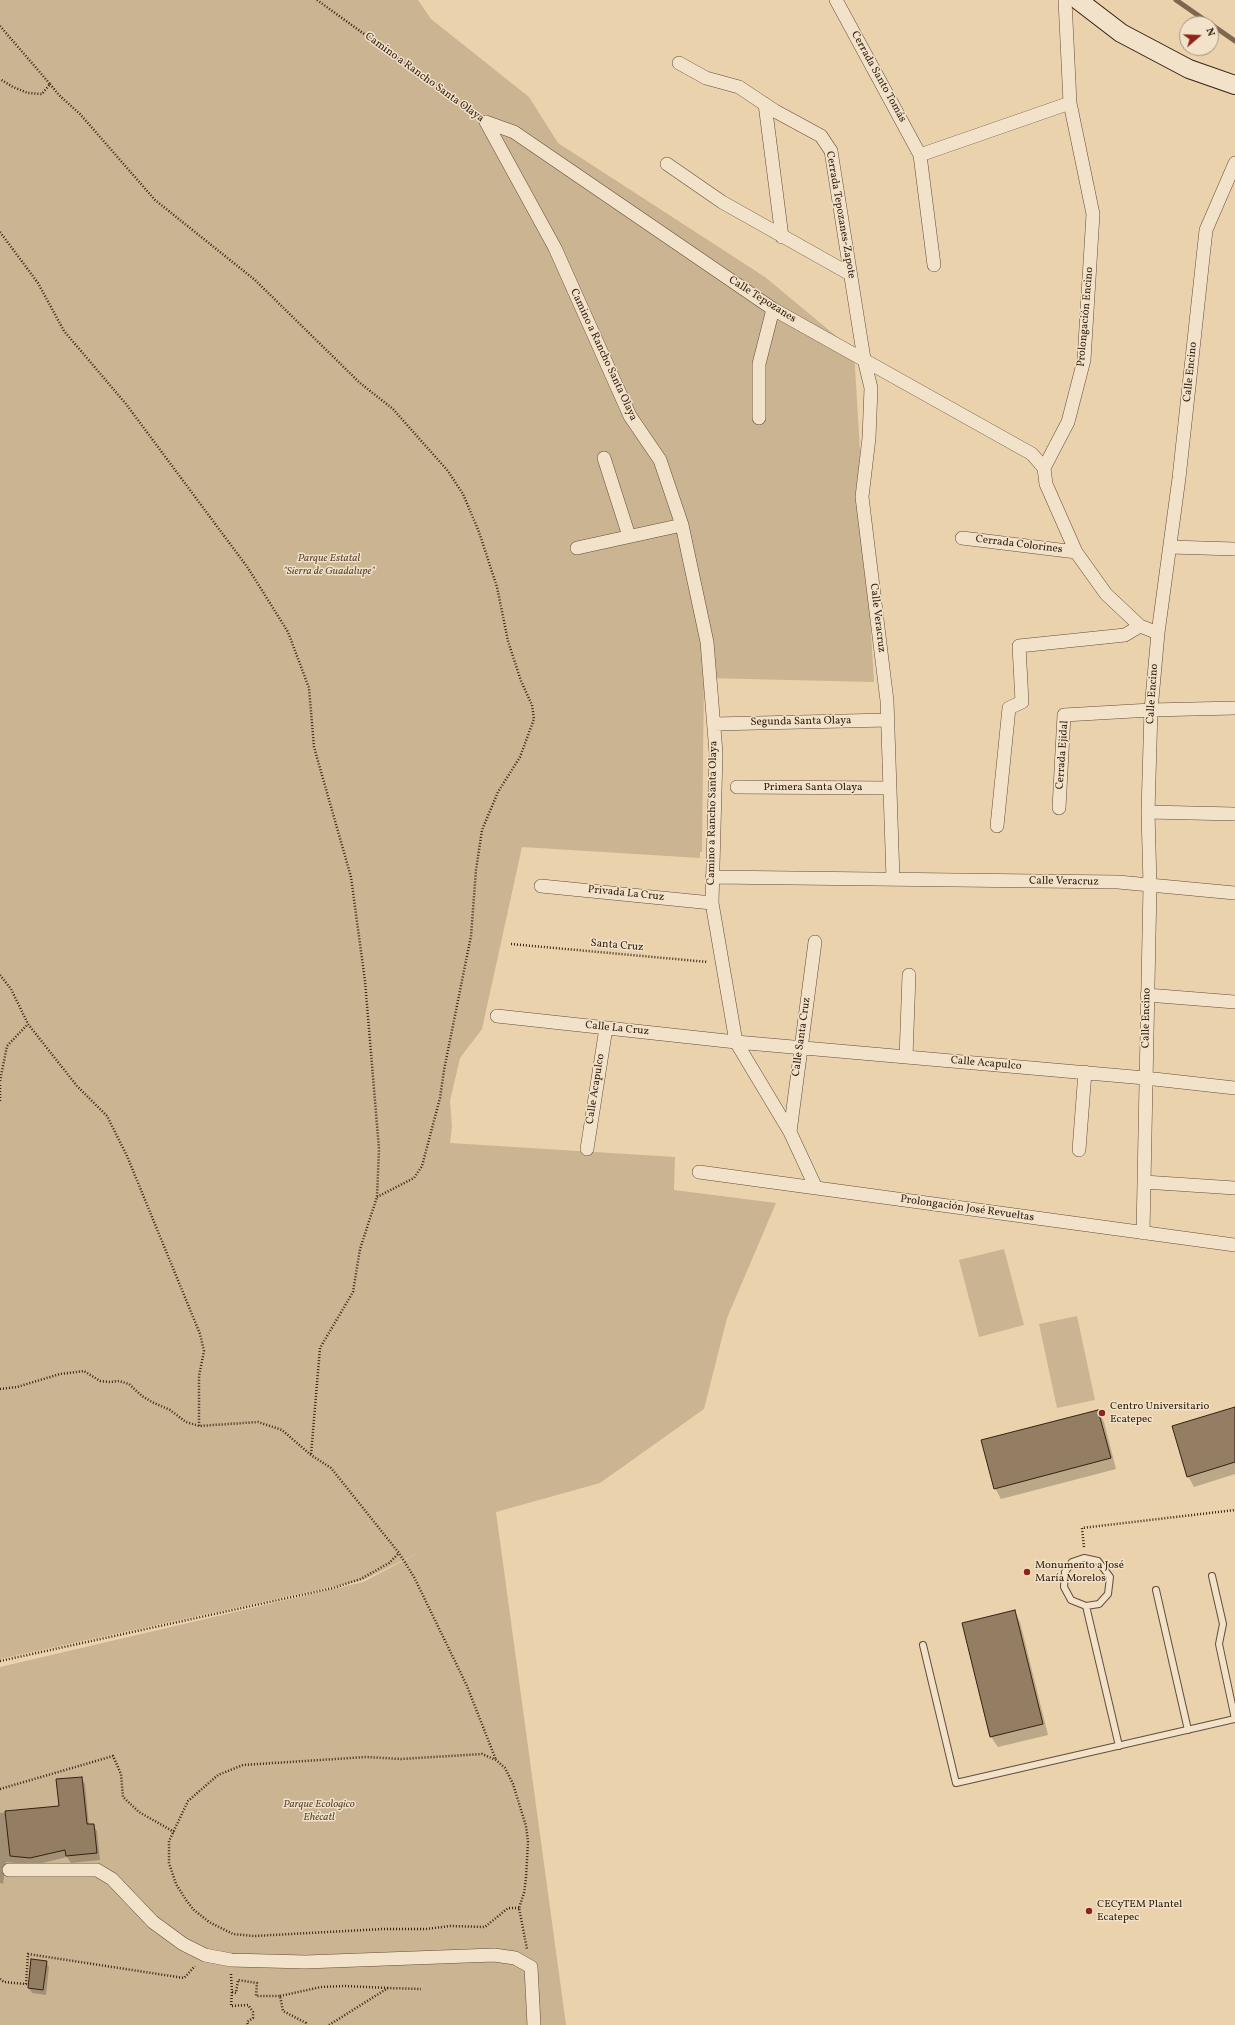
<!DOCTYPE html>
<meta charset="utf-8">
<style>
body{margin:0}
#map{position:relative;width:1235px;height:2025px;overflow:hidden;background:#e9d2ac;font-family:Vollkorn,serif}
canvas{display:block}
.north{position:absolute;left:1179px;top:16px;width:40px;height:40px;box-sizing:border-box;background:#f1e2c9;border:1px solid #a69581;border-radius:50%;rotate:71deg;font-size:11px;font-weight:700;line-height:16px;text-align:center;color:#362114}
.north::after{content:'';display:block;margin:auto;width:14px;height:18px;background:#8f2418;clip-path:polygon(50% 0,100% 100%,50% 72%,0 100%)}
</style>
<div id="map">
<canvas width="1235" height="2025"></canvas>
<div class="north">N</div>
</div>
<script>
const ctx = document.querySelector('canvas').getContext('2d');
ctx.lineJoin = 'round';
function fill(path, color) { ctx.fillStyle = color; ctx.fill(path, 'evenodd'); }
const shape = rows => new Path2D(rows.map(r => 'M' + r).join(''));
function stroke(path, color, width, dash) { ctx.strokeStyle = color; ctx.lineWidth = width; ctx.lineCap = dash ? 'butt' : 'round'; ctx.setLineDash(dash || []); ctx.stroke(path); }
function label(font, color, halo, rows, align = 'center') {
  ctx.font = font + ' Vollkorn,serif'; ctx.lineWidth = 3; ctx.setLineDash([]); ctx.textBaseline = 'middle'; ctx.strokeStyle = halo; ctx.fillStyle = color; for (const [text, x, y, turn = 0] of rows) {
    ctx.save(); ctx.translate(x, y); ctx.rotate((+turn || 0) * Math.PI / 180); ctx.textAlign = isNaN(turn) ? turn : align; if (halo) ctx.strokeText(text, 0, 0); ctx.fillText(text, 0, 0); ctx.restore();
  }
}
const green = shape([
 [0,0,418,0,431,19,529,97,558,143,765,277,854,351,874,682,704,678,702,852,700,852,700,858,522,847,482,1029,460,1058,450,1101,452,1126,450,1143,675,1157,674,1190,776,1203,727,1318,704,1409,600,1483,496,1512,566,2025,0,2025,0,1667,363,1582,422,1551,363,1580,0,1659],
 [1004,1249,1024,1325,979,1337,959,1260],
 [1077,1316,1095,1400,1057,1408,1039,1324]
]);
const shadow = shape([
 [1235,1408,1235,1474,1194,1487,1188,1476],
 [1098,1411,1104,1422,1116,1469,1001,1499,995,1488],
 [1014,1611,1020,1622,1048,1735,998,1747,991,1737],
 [81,1778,85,1784,89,1825,93,1825,97,1831,100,1860,71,1863,67,1857,34,1865,6,1862,3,1884,0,1883,0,1813,60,1807],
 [46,1962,49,1967,46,1995,32,1993,29,1988]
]);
const stream = shape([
 [1176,0,1235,41]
]);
const building = shape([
 [1235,1407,1235,1462,1187,1477,1172,1426,1235,1407],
 [1098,1410,1111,1458,994,1489,981,1440,1098,1410],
 [1015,1610,1043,1724,990,1737,962,1623,1015,1610],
 [82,1777,87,1824,94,1824,97,1853,66,1856,65,1850,30,1858,10,1856,5,1811,59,1806,56,1779,82,1777],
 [31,1959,47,1961,43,1990,28,1988,31,1959]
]);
const path = shape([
 [317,0,475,114],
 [0,26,50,84,42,94,28,93,13,87,0,79],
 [50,84,59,95,80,114,155,200,255,280,360,383,393,409,448,471,463,494,479,532,497,587,508,641,521,681,532,705,534,719,520,757,498,792,482,830,476,870,471,936,444,1070,440,1098,422,1166,414,1178,377,1197],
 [0,232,38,283,64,331,126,404,248,568,288,632,309,688,314,747,351,877,365,981,379,1149,377,1197,360,1249,353,1292,320,1348,311,1455],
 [511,944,708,962],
 [0,975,11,989,28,1024,77,1086,107,1116,127,1156,200,1334,204,1351,199,1376,199,1426],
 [0,1081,7,1046,28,1024],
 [0,1085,0,1101],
 [0,1389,17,1387,60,1374,84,1371,100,1381,110,1382,119,1381,129,1384,142,1396,152,1402,170,1410,186,1422,199,1426,258,1422,282,1430,311,1455,331,1468,399,1553,414,1577,467,1686,496,1760],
 [1084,1547,1082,1528,1235,1510],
 [0,1661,333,1588,361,1579,389,1563,399,1553],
 [0,1789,113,1756,121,1774,123,1797,139,1812,174,1832],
 [519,1908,508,1908,485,1927,450,1926,426,1929,383,1929,254,1936,233,1934,209,1922,194,1910,186,1900,176,1884,169,1863,169,1841,188,1801,218,1775,243,1765,335,1759,366,1757,401,1759,482,1754,496,1760,505,1768,513,1784,526,1826,528,1842,526,1878,524,1893,519,1908,527,1949],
 [231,1974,232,1992,236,1993,238,1980,257,1983,256,1996,280,1996,283,2011,306,2023,306,2025],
 [0,1979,4,1982,26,1984,28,1954,184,1978,195,1966],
 [232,1992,231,2006,248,2005,253,2012,253,2018,247,2022,248,2025],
 [280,1996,321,1987,345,1986,388,1988],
 [329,2025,388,1988,421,1989]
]);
const service = shape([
 [1084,1558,1098,1561,1110,1577,1108,1594,1099,1604,1086,1606,1071,1600,1064,1587,1065,1572,1072,1562,1084,1558],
 [1212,1576,1223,1624,1219,1644,1235,1719],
 [1156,1590,1188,1730],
 [1086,1606,1119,1746],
 [923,1645,956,1783,1235,1719]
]);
const minor = shape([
 [836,0,920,155,934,265],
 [1065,0,1070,103,1093,214,1084,360,1068,422,1044,468,1046,484,1076,552,1106,594,1140,626,1158,633],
 [679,63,706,78,739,87,775,111,821,136,831,151,864,359,871,388,869,438,862,497,887,701,893,879],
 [765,104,782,237],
 [486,122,555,248,630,416,660,460,682,525,707,642,716,753,712,903,736,1042,790,1132,816,1188],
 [486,122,514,132,773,309,1032,454,1044,468],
 [920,155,1070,103],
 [667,164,722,202,850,274],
 [759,418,759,364,773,309],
 [604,458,629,536],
 [962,538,1076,552],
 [1170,547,1235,549],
 [577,548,682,525],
 [714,724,888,720],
 [737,787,890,788],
 [1059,808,1064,715,1151,710,1235,708],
 [1148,812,1235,814],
 [997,826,1009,708,1022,702,1019,646,1125,635,1140,626],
 [712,877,1118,882,1235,893],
 [541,886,712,903],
 [1147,995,1235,1002],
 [497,1016,736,1042,1145,1078,1235,1088],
 [906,1057,909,975],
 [790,1132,815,942],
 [587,1149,606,1028],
 [1079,1150,1085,1072],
 [699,1172,1235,1245],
 [1144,1182,1235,1188],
 [1143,1233,1150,885,1148,812,1151,710,1158,633,1179,478,1206,230,1235,163],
 [9,1870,97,1870,112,1879,153,1922,183,1944,205,1955,231,1960,305,1962,494,1955,515,1958,531,1967,534,2025]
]);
const secondary = shape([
 [1078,0,1121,33,1189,69,1235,85]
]);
const markers = [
 [1102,1413,4,"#8f2418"],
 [1027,1572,4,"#8f2418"],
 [1089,1911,4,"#8f2418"]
];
const streetNames = [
 ["Cerrada Santo Tomás",878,77,61],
 ["Camino a Rancho Santa Olaya",424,78,36],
 ["Cerrada Tepozanes-Zapote",840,215,80],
 ["Calle Tepozanes",762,300,32],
 ["Prolongación Encino",1086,317,-85],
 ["Camino a Rancho Santa Olaya",603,355,65],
 ["Calle Encino",1191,372,-84],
 ["Cerrada Colorines",1019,545,7],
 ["Calle Veracruz",877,618,83],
 ["Calle Encino",1153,694,-86],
 ["Segunda Santa Olaya",801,722,-1],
 ["Cerrada Ejidal",1063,755,-86],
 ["Primera Santa Olaya",813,788],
 ["Camino a Rancho Santa Olaya",713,813,-89],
 ["Calle Veracruz",1064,882,1],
 ["Privada La Cruz",626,894,6],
 ["Santa Cruz",617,946,5],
 ["Calle Encino",1147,1018,-89],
 ["Calle La Cruz",617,1029,6],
 ["Calle Santa Cruz",802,1037,-82],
 ["Calle Acapulco",986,1064,5],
 ["Calle Acapulco",596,1089,-81],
 ["Prolongación José Revueltas",967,1209,8]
];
const parkNames = [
 ["Parque Estatal",329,559],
 ["\"Sierra de Guadalupe\"",329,572],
 ["Parque Ecologico",319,1805],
 ["Ehécatl",319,1818]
];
const poiNames = [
 ["Centro Universitario",1110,1407],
 ["Ecatepec",1110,1420],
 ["Monumento a José",1035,1566],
 ["María Morelos",1035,1579],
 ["CECyTEM Plantel",1097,1905],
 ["Ecatepec",1097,1918]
];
fill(green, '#cbb492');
fill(shadow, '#0003');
stroke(stream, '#7d6750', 5);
fill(building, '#937d63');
stroke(building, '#362114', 1);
stroke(service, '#634d3a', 8);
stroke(minor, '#634d3a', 14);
stroke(secondary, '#362114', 20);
stroke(path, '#362114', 2.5, [1, 2]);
stroke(service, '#f1e2c9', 6);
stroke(minor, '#f1e2c9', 13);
stroke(secondary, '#f1e2c9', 18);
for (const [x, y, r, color] of markers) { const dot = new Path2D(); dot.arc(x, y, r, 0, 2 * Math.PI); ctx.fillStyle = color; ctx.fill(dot); stroke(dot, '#f1e2c9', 1.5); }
label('11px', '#362114', '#f1e2c9', streetNames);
label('italic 11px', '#5b4634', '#f1e2c9', parkNames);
label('11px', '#362114', '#f1e2c9', poiNames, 'left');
</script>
